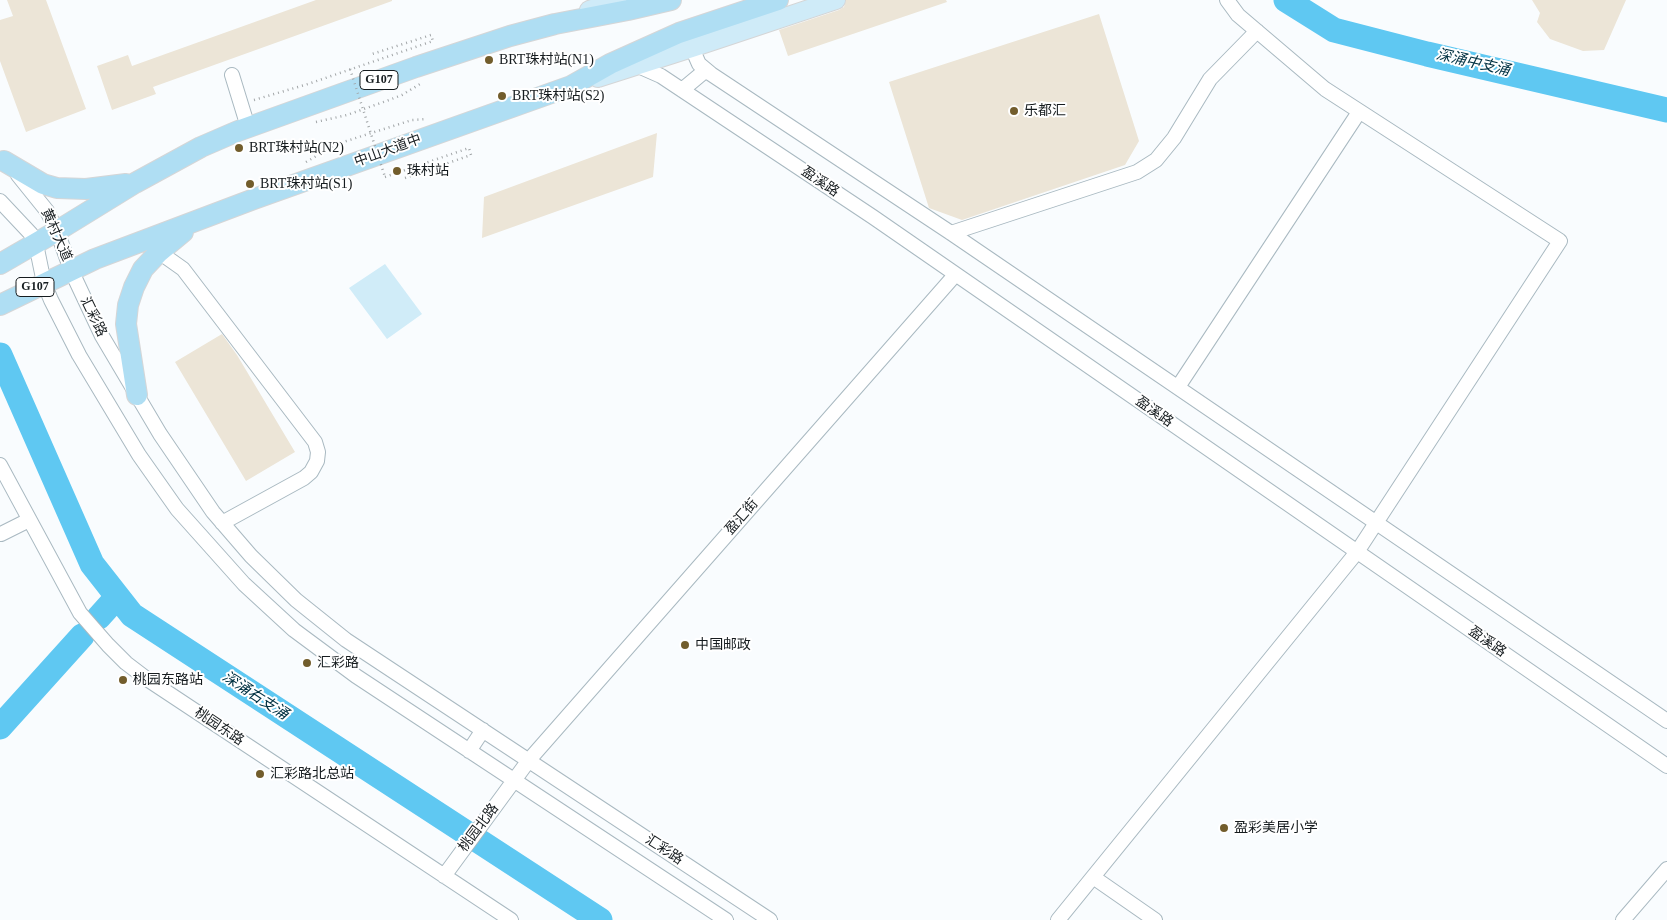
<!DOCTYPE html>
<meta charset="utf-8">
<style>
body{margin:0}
canvas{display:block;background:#f9fcfe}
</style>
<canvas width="1667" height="920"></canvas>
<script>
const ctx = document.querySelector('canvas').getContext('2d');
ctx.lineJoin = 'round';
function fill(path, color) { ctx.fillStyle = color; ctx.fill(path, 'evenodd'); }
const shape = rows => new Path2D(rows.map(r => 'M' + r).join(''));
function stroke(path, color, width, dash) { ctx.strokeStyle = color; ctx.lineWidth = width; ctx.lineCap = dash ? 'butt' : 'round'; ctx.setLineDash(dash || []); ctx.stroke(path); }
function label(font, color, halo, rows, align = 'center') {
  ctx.font = font + ' "Times New Roman","Noto Sans SC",serif'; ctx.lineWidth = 4; ctx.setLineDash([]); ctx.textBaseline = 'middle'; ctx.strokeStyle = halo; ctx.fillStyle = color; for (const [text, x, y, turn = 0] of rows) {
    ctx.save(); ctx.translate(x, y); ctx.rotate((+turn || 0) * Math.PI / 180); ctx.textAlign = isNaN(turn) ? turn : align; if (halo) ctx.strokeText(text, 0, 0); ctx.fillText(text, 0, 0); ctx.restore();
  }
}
const green = shape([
 [385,264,422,314,387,339,349,288]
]);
const river = shape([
 [1286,0,1334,30,1427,54,1667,110],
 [0,355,92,564,132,615,600,920],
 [99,617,117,597],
 [0,727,82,636]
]);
const building = shape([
 [7,0,46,0,86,109,26,132,0,61,0,20,13,16],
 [316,0,392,0,392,1,153,87,156,94,112,110,97,66,128,55,132,66],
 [846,0,946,0,947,2,788,56,779,30,839,10,844,7],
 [1532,0,1626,0,1604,50,1583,51,1550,39,1537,22,1540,13],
 [1099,14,1139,141,1125,165,962,220,929,208,889,82],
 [657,133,653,177,482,238,484,197],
 [222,334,237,355,295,452,246,481,175,362]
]);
const path = shape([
 [254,100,308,84,433,41,431,35,369,55],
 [316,122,347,115,389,100,402,95,420,84],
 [306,162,337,144,412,120,427,119],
 [385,177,469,148,471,155,405,178]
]);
const minor = shape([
 [692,48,699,64,711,74,951,233,1667,721],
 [636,65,661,76,873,217,1667,766],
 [232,75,248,127],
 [682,90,706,70],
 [18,175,47,211,57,231,71,270,102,336,160,434,213,512,251,556,296,600,346,640,770,920],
 [0,201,31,234,36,244,44,283,51,300,79,355,139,455,177,509,244,584,294,630,356,676,726,920],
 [951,233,1137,172,1156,160,1174,138,1210,79,1257,31],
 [159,252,183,269,315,442,318,452,317,461,311,472,304,478,222,523],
 [1178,387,1359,112],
 [0,465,80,613,108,645,126,663,147,679,511,920],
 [1,534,29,520],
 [469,751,483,730],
 [444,876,529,760,955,275],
 [1093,877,1155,920],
 [1058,920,1357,552,1560,241,1325,89,1238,15,1227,0],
 [1623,920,1667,869]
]);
const major = shape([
 [589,10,620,0],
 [598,78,692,48,836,0]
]);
const highway = shape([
 [4,161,43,184,57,188,86,189,126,184],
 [0,264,57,231,135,183,201,147,238,131,416,67,510,36,555,24,628,10,671,0],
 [0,305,95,259,254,199,571,86,610,64,679,33,778,0],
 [137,395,126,324,128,305,134,287,143,269,159,252,183,232]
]);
const pathBridge = shape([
 [350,69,385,177]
]);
const markers = [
 [489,60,5,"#725d2c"],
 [502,96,5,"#725d2c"],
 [1014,111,5,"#725d2c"],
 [239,148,5,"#725d2c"],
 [397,171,5,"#725d2c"],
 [250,184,5,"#725d2c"],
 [685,645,5,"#725d2c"],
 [307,663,5,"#725d2c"],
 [123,680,5,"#725d2c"],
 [260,774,5,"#725d2c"],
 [1224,828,5,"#725d2c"]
];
const shields = [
 [379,80,38],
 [35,287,38]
];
const shieldNames = [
 ["G107",379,80],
 ["G107",35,287]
];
const poiNames = [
 ["BRT珠村站(N1)",499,60],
 ["BRT珠村站(S2)",512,96],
 ["乐都汇",1024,111],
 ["BRT珠村站(N2)",249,148],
 ["珠村站",407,171],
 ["BRT珠村站(S1)",260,184],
 ["中国邮政",695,645],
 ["汇彩路",317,663],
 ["桃园东路站",133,680],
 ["汇彩路北总站",270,774],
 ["盈彩美居小学",1234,828]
];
const streetNames = [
 ["中山大道中",388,151,-20],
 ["盈溪路",820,182,34],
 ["黄村大道",56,235,66],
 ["汇彩路",93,317,64],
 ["盈溪路",1154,412,35],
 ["盈汇街",742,517,-49],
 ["盈溪路",1487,642,35],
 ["桃园东路",219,727,34],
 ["桃园北路",479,828,-53],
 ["汇彩路",664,850,33]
];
const waterNames = [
 ["深涌中支涌",1473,63,13],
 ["深涌右支涌",255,696,33]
];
fill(green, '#d0ecf8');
stroke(river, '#5fc8f2', 25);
fill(building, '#ece5d7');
stroke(minor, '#a9b9c1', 16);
stroke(major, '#d5d6d7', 20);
stroke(highway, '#d5d6d7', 22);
stroke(path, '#a1a5a7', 2.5, [1, 4]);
stroke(minor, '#fff', 14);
stroke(major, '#cfebf8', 18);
stroke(highway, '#afdef3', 20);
stroke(pathBridge, '#a1a5a7', 2.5, [1, 4]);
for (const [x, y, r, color] of markers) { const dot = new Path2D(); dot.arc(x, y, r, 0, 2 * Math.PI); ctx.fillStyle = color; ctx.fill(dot); stroke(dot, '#fff', 2); }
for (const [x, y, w] of shields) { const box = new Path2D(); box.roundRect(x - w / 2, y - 9.5, w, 19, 4); ctx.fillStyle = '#fff'; ctx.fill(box); stroke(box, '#161c1f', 1); }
label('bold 12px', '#161c1f', null, shieldNames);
label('14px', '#161c1f', '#fff', poiNames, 'left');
label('14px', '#161c1f', '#fff', streetNames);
label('italic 15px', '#003142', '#fff', waterNames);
</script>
